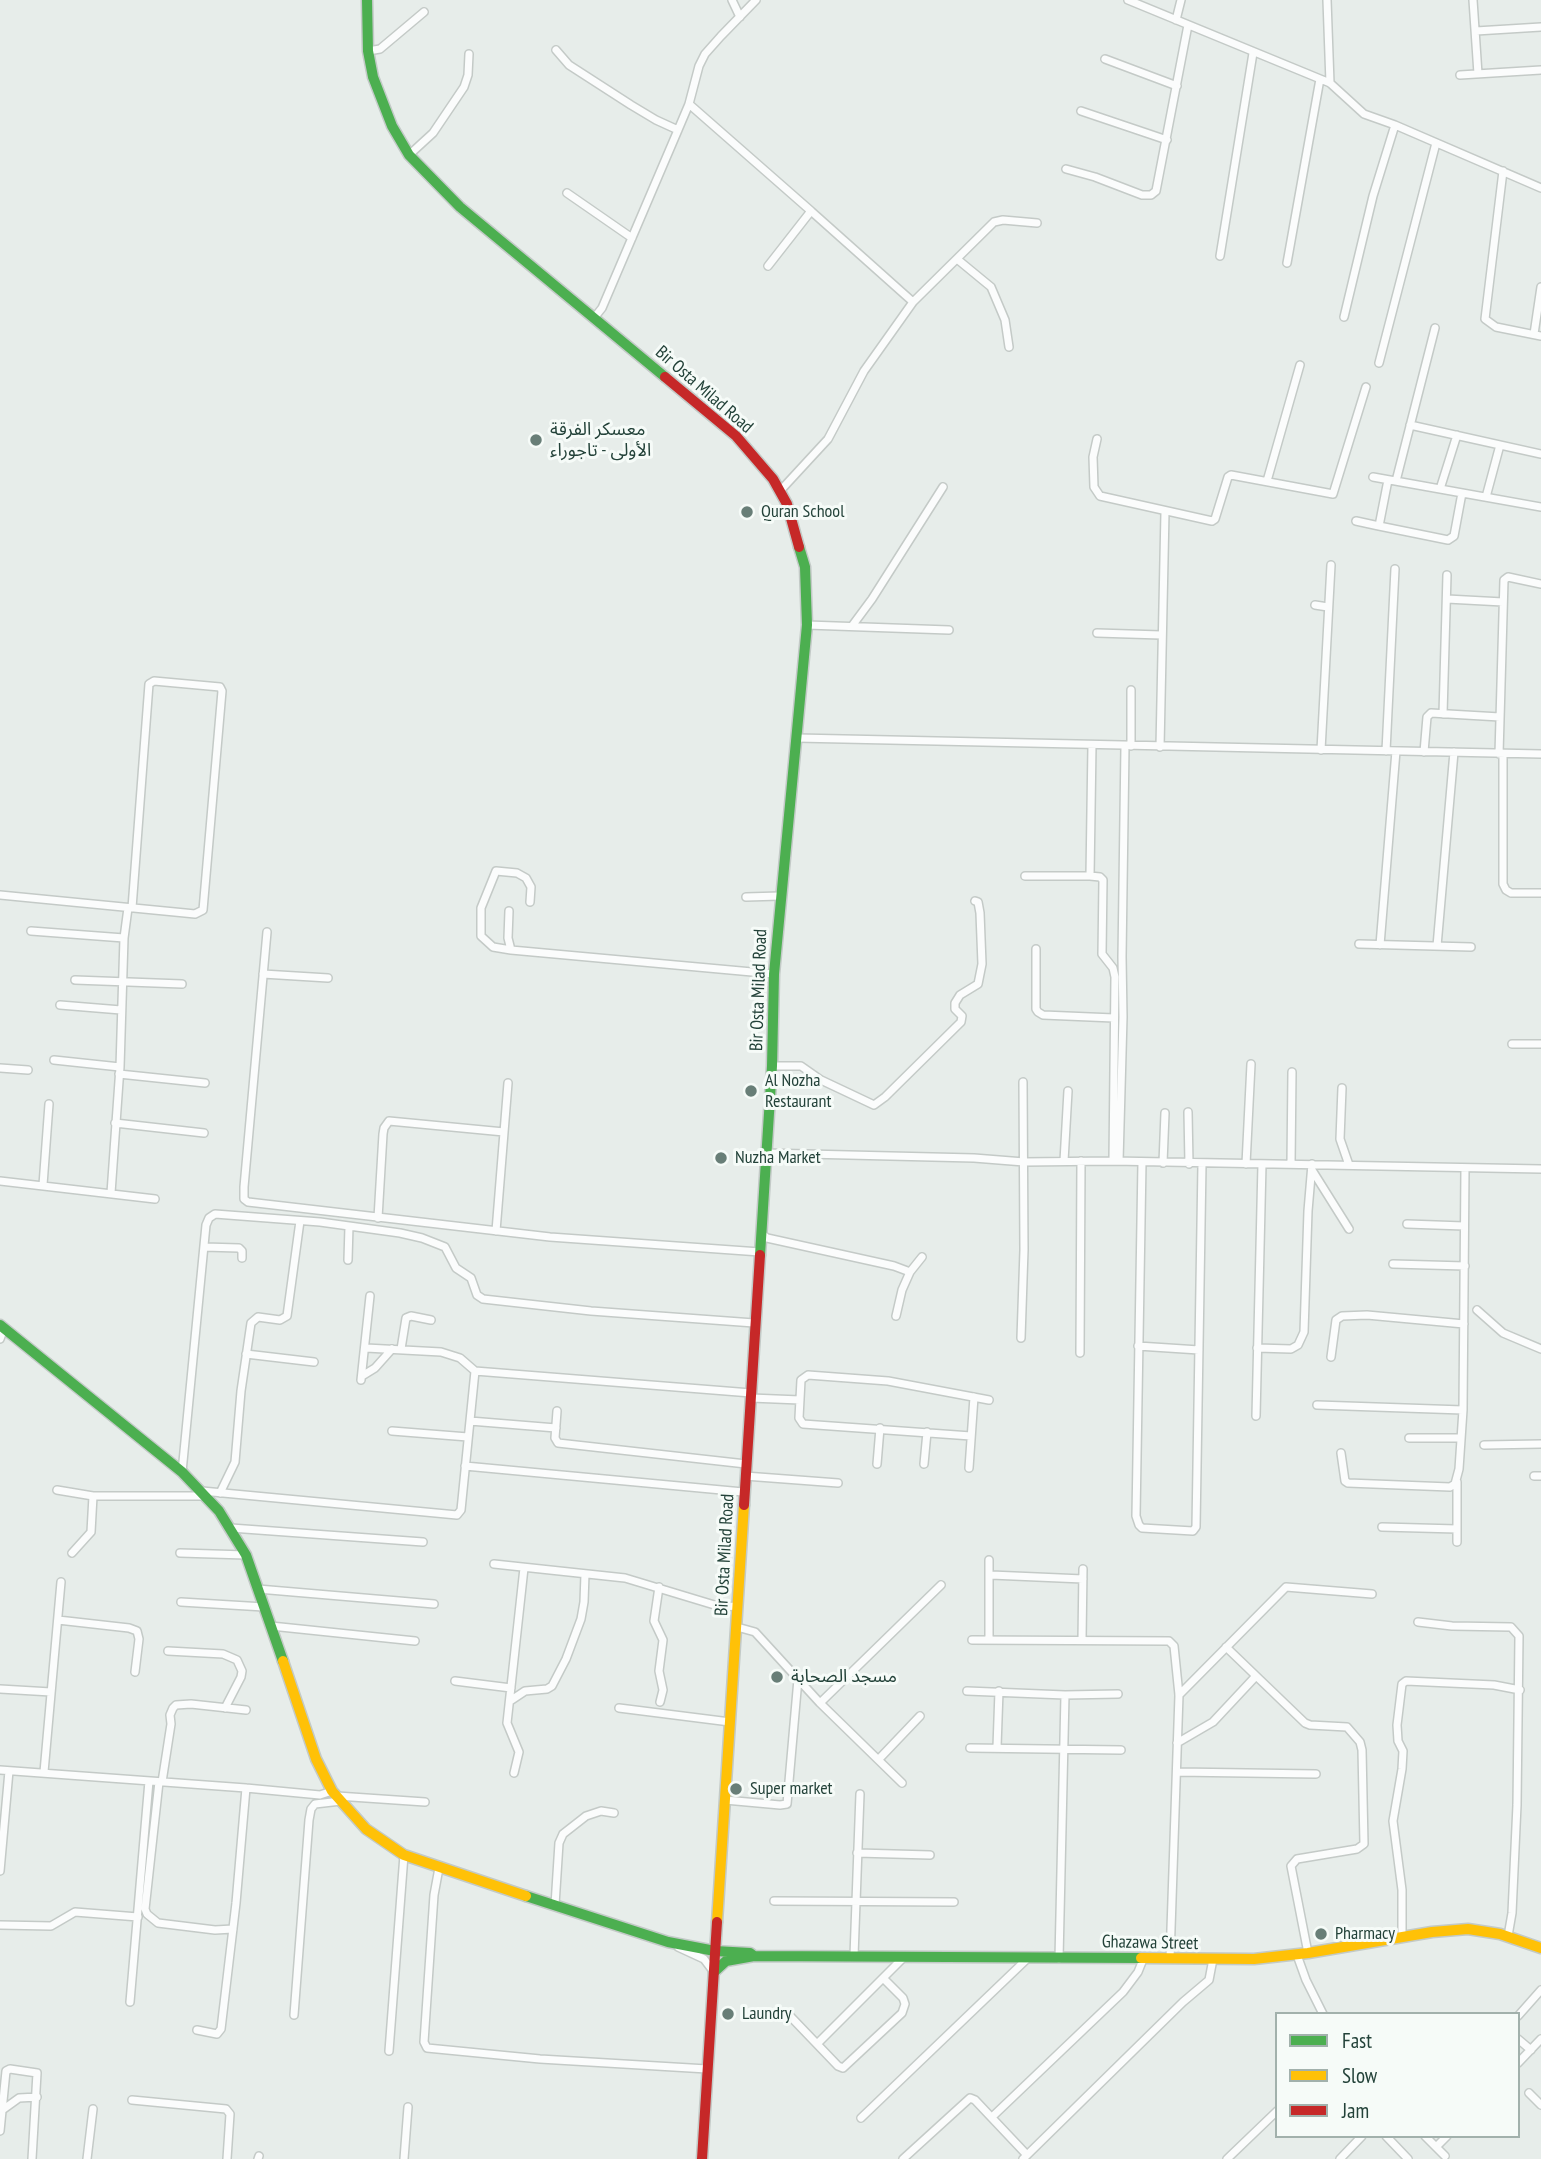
<!DOCTYPE html>
<meta charset="utf-8">
<style>
body{margin:0}
#map{position:relative;width:1541px;height:2159px;overflow:hidden;background:#e7edea;font-family:"PT Sans Narrow",sans-serif}
canvas{display:block}
.legend{position:absolute;left:1275px;top:2012px;width:245px;height:126px;box-sizing:border-box;background:#f6fbf8;border:2px solid #a2b1ac;margin:0;padding:9px 12px;list-style:none;font-size:21px;color:#234239}
.legend li{display:flex;align-items:center;gap:14px;height:35px}
.legend b{width:35px;border:2px solid #a2b1ac}
</style>
<div id="map">
<canvas width="1541" height="2159"></canvas>
<ul class="legend">
<li><b style="height:9px;background:#4caf50"></b>Fast</li>
<li><b style="height:9px;background:#ffc107"></b>Slow</li>
<li><b style="height:9px;background:#c62828"></b>Jam</li>
</ul>
</div>
<script>
const ctx = document.querySelector('canvas').getContext('2d');
ctx.lineJoin = 'round';
const shape = rows => new Path2D(rows.map(r => 'M' + r).join(''));
function stroke(path, color, width, dash) { ctx.strokeStyle = color; ctx.lineWidth = width; ctx.lineCap = dash ? 'butt' : 'round'; ctx.setLineDash(dash || []); ctx.stroke(path); }
function label(font, color, halo, rows, align = 'center') {
  ctx.font = font + ' "PT Sans Narrow","Noto Sans Arabic",sans-serif'; ctx.lineWidth = 6; ctx.setLineDash([]); ctx.textBaseline = 'middle'; ctx.strokeStyle = halo; ctx.fillStyle = color; for (const [text, x, y, turn = 0] of rows) {
    ctx.save(); ctx.translate(x, y); ctx.rotate((+turn || 0) * Math.PI / 180); ctx.textAlign = isNaN(turn) ? turn : align; if (halo) ctx.strokeText(text, 0, 0); ctx.fillText(text, 0, 0); ctx.restore();
  }
}
const street = shape([
 [732,0,740,17],
 [1128,0,1330,83,1364,114,1395,125,1541,188],
 [1327,0,1330,83],
 [1473,0,1478,74],
 [1176,20,1181,0],
 [1476,31,1541,27],
 [556,50,569,65,631,105,656,120,678,130],
 [368,51,380,49,424,12],
 [1105,59,1177,86],
 [1460,75,1541,70],
 [689,104,811,211,768,266],
 [1081,111,1167,140],
 [409,155,433,133,464,87,468,75,469,54],
 [1066,169,1095,177,1142,195,1151,195,1156,191,1188,25],
 [1503,171,1485,319,1496,327,1541,336],
 [567,193,632,238],
 [811,211,913,302,994,222,1003,220,1037,223],
 [1220,256,1253,53],
 [957,259,991,287,1005,320,1009,347],
 [1287,263,1320,79],
 [1344,317,1373,196,1395,125],
 [594,318,602,308,678,130,689,104,699,66,705,54,721,36,756,0],
 [1534,334,1541,287],
 [1379,363,1436,143],
 [1410,425,1541,454],
 [1097,439,1093,457,1094,487,1100,496,1212,521,1215,519,1228,477,1231,475,1333,494,1366,387],
 [1373,477,1541,507],
 [1388,480,1379,526,1448,540,1454,536,1462,493],
 [1267,481,1300,365],
 [1396,481,1435,328],
 [1440,489,1457,435],
 [780,491,828,439,864,371,913,302],
 [1486,497,1500,445],
 [1356,521,1379,526],
 [1447,599,1503,602],
 [1315,605,1328,607],
 [807,625,949,630],
 [852,626,872,599,943,487],
 [1097,633,1161,635],
 [1443,714,1447,575],
 [797,738,1541,754],
 [1131,746,1131,690],
 [1160,747,1165,512],
 [1321,750,1331,565],
 [1386,751,1395,569],
 [1424,752,1427,717,1431,713,1500,717],
 [1499,754,1504,580,1508,577,1541,584],
 [1503,754,1503,884,1506,890,1511,893,1541,893],
 [1025,876,1090,876,1092,745],
 [1090,876,1100,877,1103,880,1102,954,1113,968,1115,977,1113,1161],
 [0,895,185,913,195,914,203,910,222,691,220,687,154,681,149,684,132,908],
 [746,897,780,896],
 [530,902,531,887,526,878,517,873,496,871,481,908,481,936,493,947,511,950,774,974],
 [509,911,508,938,511,950],
 [31,931,124,938],
 [267,932,244,1187,244,1199,248,1202,550,1237,760,1252],
 [1359,944,1471,947],
 [1380,945,1396,751],
 [1437,946,1454,752],
 [1036,949,1036,1009,1038,1012,1043,1015,1114,1018],
 [263,974,328,978],
 [75,980,182,984],
 [60,1005,121,1010],
 [1512,1044,1541,1044],
 [54,1060,120,1067],
 [772,1066,801,1066,821,1080,874,1105,885,1097,961,1022,962,1016,955,1009,955,1003,960,995,978,984,982,964,980,913,978,902,975,901],
 [0,1068,28,1070],
 [119,1074,205,1083],
 [1342,1088,1340,1139,1349,1165],
 [1188,1112,1189,1164],
 [115,1123,204,1133],
 [765,1153,974,1158,1024,1162,1113,1161,1541,1169],
 [1064,1161,1068,1091],
 [1119,1161,1123,1017,1122,957,1125,746],
 [1142,1162,1136,1516,1139,1525,1142,1528,1193,1531,1196,1527,1202,1164],
 [1163,1163,1165,1113],
 [1246,1164,1251,1064],
 [1291,1164,1292,1072],
 [1312,1170,1349,1229],
 [0,1181,155,1199],
 [43,1185,49,1104],
 [111,1193,120,1067,124,938,128,908],
 [378,1218,383,1134,384,1128,389,1121,504,1132],
 [1407,1224,1464,1226],
 [496,1231,508,1083],
 [761,1233,767,1238,894,1266,910,1272],
 [204,1247,239,1248,242,1251,242,1258],
 [348,1260,349,1226],
 [1393,1264,1465,1266],
 [1477,1310,1503,1333,1541,1349],
 [896,1316,902,1290,910,1272,922,1257],
 [1021,1338,1024,1250,1023,1082],
 [0,1339,4,1328],
 [1138,1346,1199,1350],
 [366,1348,441,1352,460,1358,475,1371],
 [1257,1348,1291,1349,1298,1345,1304,1332,1308,1211,1312,1164],
 [401,1349,406,1318,411,1316,431,1320],
 [1080,1353,1081,1161],
 [246,1354,314,1362],
 [1331,1357,1336,1320,1342,1316,1367,1315,1464,1324],
 [362,1376,375,1368,392,1349],
 [361,1380,370,1296],
 [751,1398,800,1400],
 [1317,1405,1463,1410],
 [557,1411,555,1438,558,1443,746,1464],
 [1256,1416,1262,1164],
 [470,1421,556,1428],
 [392,1431,468,1437],
 [971,1436,803,1424,799,1418,801,1380,808,1375,888,1381,989,1400],
 [1409,1438,1461,1438],
 [1484,1445,1541,1444],
 [1341,1453,1345,1481,1348,1483,1450,1487,1455,1484,1459,1469,1463,1410,1465,1168],
 [877,1464,880,1428],
 [924,1464,927,1432],
 [465,1466,743,1492],
 [969,1468,974,1397],
 [182,1472,206,1225,209,1218,215,1214,320,1222,400,1233,422,1238,445,1247,456,1268,471,1278,477,1295,483,1299,591,1311,754,1323],
 [745,1476,838,1483],
 [1534,1476,1541,1476],
 [57,1490,93,1496,206,1496],
 [202,1491,457,1515,461,1510,475,1371,751,1393],
 [220,1493,235,1462,241,1391,251,1323,258,1317,280,1320,287,1316,300,1221],
 [1382,1527,1457,1529],
 [231,1528,423,1542],
 [1457,1542,1457,1482],
 [72,1553,91,1532,93,1496],
 [180,1553,246,1555],
 [494,1564,625,1578,721,1607,737,1606],
 [991,1575,1083,1579],
 [659,1587,654,1621,663,1640,659,1671,663,1690,660,1702],
 [258,1589,434,1604],
 [181,1602,264,1607],
 [58,1620,129,1628,137,1631,139,1639,135,1672],
 [1418,1622,1452,1626,1511,1627,1519,1636,1517,1805,1512,1913,1508,1936],
 [271,1626,415,1641],
 [737,1627,755,1632,820,1703,902,1783],
 [972,1640,1169,1641,1174,1646,1179,1695,1170,1958],
 [989,1640,989,1560],
 [1082,1640,1083,1569],
 [1226,1647,1305,1723,1310,1725,1347,1727,1360,1742,1362,1750,1364,1844,1357,1849,1297,1859,1291,1866,1308,1953],
 [168,1651,223,1654,237,1660,242,1671,241,1677,225,1708],
 [455,1681,511,1688],
 [0,1689,51,1692],
 [967,1691,1065,1695,1059,1959],
 [1065,1695,1118,1694],
 [1179,1695,1286,1587,1372,1594],
 [510,1701,525,1691,547,1689,552,1686,566,1659,581,1619,584,1602,585,1574],
 [820,1703,941,1585],
 [619,1708,730,1722],
 [1177,1743,1213,1722,1256,1676],
 [997,1747,999,1691],
 [970,1748,1121,1750],
 [879,1759,920,1716],
 [0,1770,246,1788,320,1795,332,1791],
 [44,1772,61,1582],
 [1177,1772,1316,1774],
 [514,1773,519,1752,507,1723,524,1568],
 [159,1782,145,1909,147,1914,158,1923,215,1930,233,1929],
 [162,1782,171,1724,170,1715,173,1708,176,1705,191,1704,246,1710],
 [337,1796,425,1802],
 [725,1800,780,1805,787,1804,798,1679],
 [857,1853,930,1855],
 [439,1868,434,1895,424,2042,427,2048,540,2059,707,2069],
 [0,1871,9,1771],
 [774,1901,954,1902],
 [555,1905,559,1843,563,1834,586,1816,601,1811,614,1813],
 [0,1925,51,1926,75,1912,138,1917],
 [1402,1937,1402,1890,1393,1821,1402,1769,1403,1751,1398,1741,1397,1725,1402,1684,1406,1681,1494,1685,1520,1690],
 [678,1947,704,1959,713,1971],
 [1297,1955,1306,1980,1323,2014],
 [854,1956,860,1794],
 [130,2002,149,1781],
 [294,2015,309,1820,311,1809,315,1804,341,1801],
 [790,2016,838,2066,843,2068,902,2013,905,2004,903,1998,883,1978],
 [1518,2016,1541,1990],
 [197,2030,217,2034,221,2029,236,1903,246,1788],
 [1518,2039,1531,2050],
 [817,2044,904,1957],
 [389,2051,404,1855],
 [1518,2063,1541,2039],
 [1529,2093,1541,2105],
 [132,2100,226,2109,230,2114,227,2159],
 [1,2111,19,2098,37,2097],
 [992,2117,1123,1992,1138,1972,1144,1957],
 [861,2118,1028,1958],
 [0,2131,6,2071,10,2069,37,2073,32,2159],
 [1386,2136,1408,2159],
 [1425,2136,1445,2156],
 [1436,2147,1447,2136],
 [87,2159,93,2109],
 [258,2159,259,2156],
 [404,2159,408,2107],
 [903,2159,970,2098,975,2100,1027,2155],
 [1023,2159,1183,2002,1209,1980,1213,1959],
 [1227,2159,1277,2111],
 [1340,2159,1362,2136]
]);
const fast = shape([
 [367,0,368,51,373,77,392,126,409,155,460,207,665,377],
 [760,1255,772,1066,774,974,807,625,805,567,799,547],
 [0,1325,182,1472,219,1511,246,1555,283,1661],
 [526,1896,668,1942,715,1951,750,1953,754,1956],
 [714,1972,726,1961,754,1956,1141,1958]
]);
const slow = shape([
 [283,1661,316,1759,332,1791,366,1829,404,1855,526,1896],
 [717,1922,744,1505],
 [1141,1958,1254,1959,1308,1953,1432,1932,1468,1929,1500,1934,1541,1948]
]);
const jam = shape([
 [665,377,736,436,773,479,787,504,799,547],
 [744,1505,760,1255],
 [702,2159,717,1922]
]);
const markers = [
 [536,440,7,"#687e77"],
 [747,512,7,"#687e77"],
 [751,1091,7,"#687e77"],
 [721,1158,7,"#687e77"],
 [777,1677,7,"#687e77"],
 [736,1789,7,"#687e77"],
 [1321,1934,7,"#687e77"],
 [728,2014,7,"#687e77"]
];
const streetNames = [
 ["Bir Osta Milad Road",704,390,41],
 ["Bir Osta Milad Road",759,990,-88],
 ["Bir Osta Milad Road",725,1555,-87],
 ["Ghazawa Street",1150,1943,1]
];
const poiNames = [
 ["معسكر الفرقة",550,430],
 ["الأولى - تاجوراء",550,451],
 ["Quran School",761,512],
 ["Al Nozha",765,1081],
 ["Restaurant",765,1102],
 ["Nuzha Market",735,1158],
 ["مسجد الصحابة",791,1677],
 ["Super market",750,1789],
 ["Pharmacy",1335,1934],
 ["Laundry",742,2014]
];
stroke(street, '#c4cac7', 10);
stroke(fast, '#c3cac7', 13);
stroke(slow, '#c3cac7', 13);
stroke(jam, '#c3cac7', 13);
stroke(street, '#fbfcfc', 7);
stroke(fast, '#4caf50', 10);
stroke(slow, '#ffc107', 10);
stroke(jam, '#c62828', 10);
for (const [x, y, r, color] of markers) { const dot = new Path2D(); dot.arc(x, y, r, 0, 2 * Math.PI); ctx.fillStyle = color; ctx.fill(dot); stroke(dot, '#f6fbf8', 2.5); }
label('18px', '#234239', '#f6fbf8', streetNames);
label('18px', '#234239', '#f6fbf8', poiNames, 'left');
</script>
